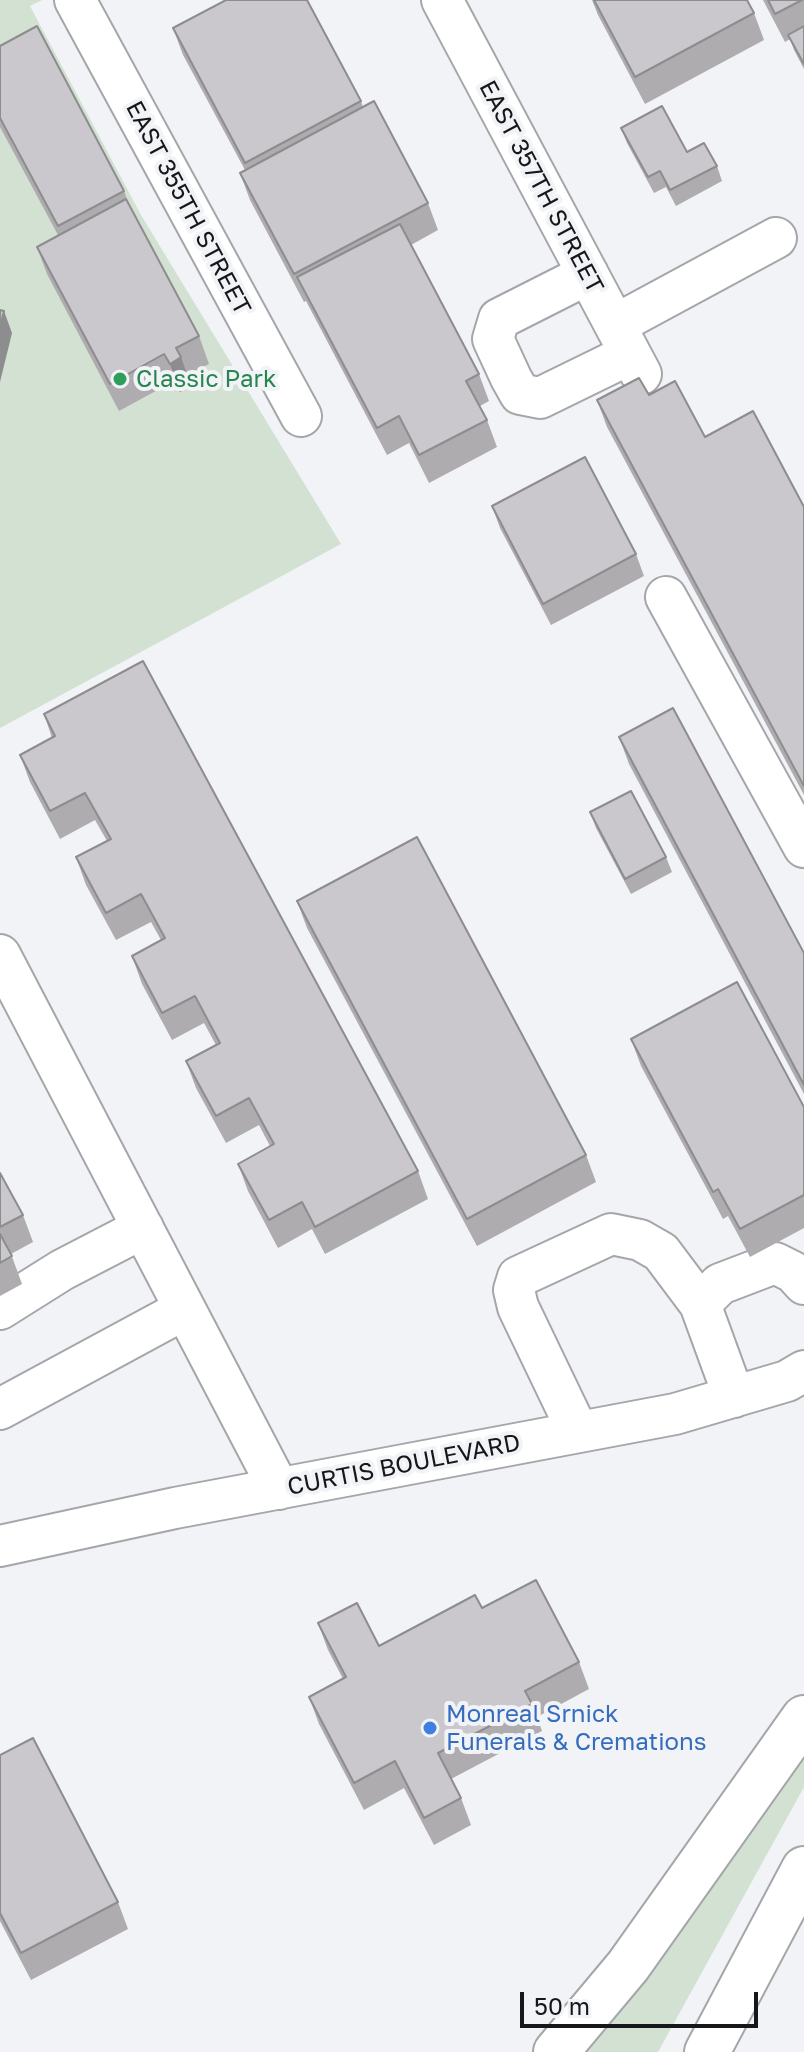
<!DOCTYPE html>
<style>
body{margin:0}
#map{position:relative;width:804px;height:2052px;overflow:hidden;background:#f1f3f7;font-family:"Golos Text",sans-serif}
canvas{display:block}
.scale{position:absolute;left:520px;top:1992px;width:238px;height:36px;box-sizing:border-box;border:4px solid #161718;border-top:0;padding-left:10px;font-size:24px;line-height:28px;white-space:nowrap;color:#161718;-webkit-text-stroke:6px #f1f3f7;paint-order:stroke}
</style>
<div id="map">
<canvas width="804" height="2052"></canvas>
<div class="scale">50 m</div>
</div>
<script>
const ctx = document.querySelector('canvas').getContext('2d');
ctx.lineJoin = 'round';
function fill(path, color) { ctx.fillStyle = color; ctx.fill(path, 'evenodd'); }
const shape = rows => new Path2D(rows.map(r => 'M' + r).join(''));
function stroke(path, color, width, dash) { ctx.strokeStyle = color; ctx.lineWidth = width; ctx.lineCap = dash ? 'butt' : 'round'; ctx.setLineDash(dash || []); ctx.stroke(path); }
function label(font, color, halo, rows, align = 'center') {
  ctx.font = font + ' "Golos Text",sans-serif'; ctx.lineWidth = 8; ctx.setLineDash([]); ctx.textBaseline = 'middle'; ctx.strokeStyle = halo; ctx.fillStyle = color; for (const [text, x, y, turn = 0] of rows) {
    ctx.save(); ctx.translate(x, y); ctx.rotate((+turn || 0) * Math.PI / 180); ctx.textAlign = isNaN(turn) ? turn : align; if (halo) ctx.strokeText(text, 0, 0); ctx.fillText(text, 0, 0); ctx.restore();
  }
}
const green = shape([
 [0,0,42,0,30,6,141,215,341,544,0,728],
 [804,1749,804,1787,658,2052,573,2052]
]);
const minor = shape([
 [75,0,301,416],
 [442,0,641,374],
 [588,274,499,319,493,339,511,378,520,394,540,398,630,354],
 [615,325,776,238],
 [666,597,804,847],
 [0,955,279,1489],
 [700,1304,720,1284,775,1263,793,1272,804,1284],
 [0,1309,62,1270,143,1228],
 [0,1409,185,1309],
 [578,1432,518,1307,514,1290,518,1277,611,1234,640,1240,661,1252,700,1304,734,1397],
 [0,1546,175,1508,675,1414,787,1381,804,1371]
]);
const highway = shape([
 [556,2052,628,1966,804,1718],
 [707,2052,804,1869]
]);
const wall = shape([
 [592,0,747,0,754,13,764,40,645,104,598,15],
 [763,0,804,0,804,69,794,50,790,39,785,42],
 [173,28,361,101,363,107,428,203,438,230,411,245,479,374,489,401,480,406,487,420,497,447,429,483,409,443,387,455,306,301,304,302,250,200,240,173,245,170,183,55],
 [0,46,124,191,130,207,199,336,209,364,187,375,191,385,180,392,174,381,119,411,47,274,37,247,58,235,0,127],
 [621,128,687,152,717,166,722,181,676,206,666,187,654,193,627,143],
 [649,395,705,437,804,507,804,795,607,427,597,400],
 [492,506,636,554,644,576,551,625,500,528],
 [44,714,418,1171,428,1199,325,1254,312,1229,278,1248,248,1191,238,1164,270,1146,259,1125,226,1143,196,1088,186,1061,216,1045,204,1023,172,1040,142,984,132,956,161,940,151,922,116,940,86,885,76,857,107,841,95,820,60,839,30,782,20,755,52,738],
 [619,737,804,953,804,1094,629,764],
 [590,812,666,857,672,872,631,894,596,828],
 [297,901,586,1155,596,1182,477,1246,307,928],
 [631,1039,804,1107,804,1228,750,1257,728,1216,723,1219,641,1066],
 [0,1173,23,1215,33,1242,11,1254,22,1284,0,1296],
 [482,1608,579,1662,589,1689,537,1717,542,1731,451,1779,461,1798,471,1825,434,1845,404,1788,364,1810,319,1724,309,1697,343,1679,328,1650,318,1623,379,1646],
 [0,1755,118,1902,128,1929,31,1980,0,1921]
]);
const shadedWall = shape([
 [4,311,12,333,0,382,0,327],
 [181,357,191,385,180,392,170,364]
]);
const building = shape([
 [226,0,307,0,361,101,245,163,173,28,226,0],
 [594,0,747,0,754,13,635,77,594,0],
 [768,0,802,0,775,14,768,0],
 [37,26,124,191,58,226,0,118,0,46,37,26],
 [804,26,804,64,788,35,804,26],
 [374,101,428,203,294,274,240,173,374,101],
 [662,106,687,152,704,143,717,166,670,190,660,171,648,177,621,128,662,106],
 [126,199,199,336,176,348,181,357,170,364,164,354,110,384,37,247,126,199],
 [400,224,479,374,466,381,487,420,419,455,399,416,377,428,297,277,400,224],
 [0,310,4,311,0,327,0,310],
 [639,378,649,395,675,381,705,437,753,411,804,507,804,786,597,400,639,378],
 [585,457,636,554,543,604,492,506,585,457],
 [143,661,418,1171,315,1227,302,1202,269,1220,238,1164,274,1144,249,1098,216,1116,186,1061,220,1043,195,996,162,1013,132,956,165,938,141,894,106,913,76,857,111,839,85,793,50,811,20,755,55,736,44,714,143,661],
 [673,708,804,953,804,1085,619,737,673,708],
 [631,791,666,857,625,879,590,812,631,791],
 [417,837,586,1155,467,1219,297,901,417,837],
 [737,982,804,1107,804,1195,740,1229,718,1189,713,1192,631,1039,737,982],
 [0,1173,23,1215,0,1227,0,1173],
 [0,1234,12,1256,0,1263,0,1234],
 [536,1580,579,1662,525,1691,532,1704,438,1753,461,1798,424,1818,395,1761,354,1783,309,1697,346,1677,318,1623,357,1603,379,1646,475,1595,482,1608,536,1580],
 [33,1738,118,1902,21,1953,0,1913,0,1755,33,1738]
]);
const markers = [
 [120,379,8,"#2e9e5b"],
 [430,1728,8,"#3f7fe0"]
];
const streetNames = [
 ["EAST 357TH STREET",541,187,62],
 ["EAST 355TH STREET",188,208,62],
 ["CURTIS BOULEVARD",404,1465,-11]
];
const leisureNames = [
 ["Classic Park",136,379]
];
const shopNames = [
 ["Monreal Srnick",446,1714],
 ["Funerals & Cremations",446,1742]
];
fill(green, '#d2e1d2');
stroke(minor, '#a4a6aa', 44);
stroke(highway, '#a4a6aa', 48);
stroke(minor, '#fff', 40);
stroke(highway, '#fff', 44);
fill(wall, '#aeacaf');
fill(shadedWall, '#8d8c8f');
fill(building, '#cac8cc');
stroke(building, '#8d8c8f', 2);
for (const [x, y, r, color] of markers) { const dot = new Path2D(); dot.arc(x, y, r, 0, 2 * Math.PI); ctx.fillStyle = color; ctx.fill(dot); stroke(dot, '#f1f3f7', 3); }
label('24px', '#161718', '#f1f3f7', streetNames);
label('24px', '#27864d', '#f1f3f7', leisureNames, 'left');
label('24px', '#366cbe', '#f1f3f7', shopNames, 'left');
</script>
